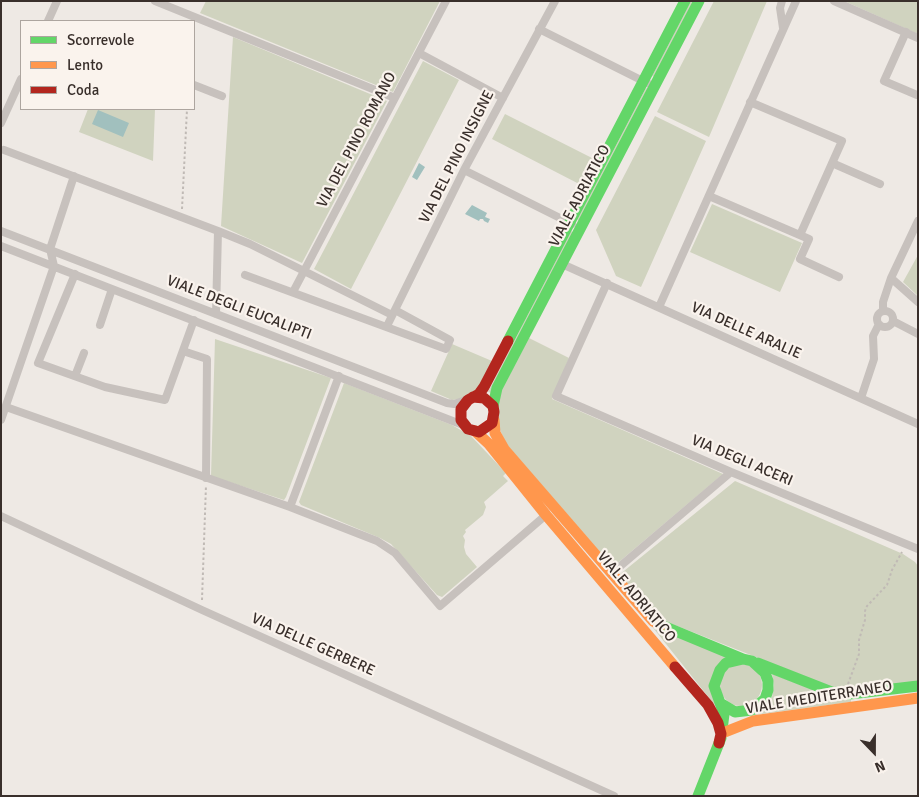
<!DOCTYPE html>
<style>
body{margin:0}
#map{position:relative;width:919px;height:797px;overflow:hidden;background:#eee9e4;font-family:Signika,sans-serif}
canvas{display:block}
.frame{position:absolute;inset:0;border:2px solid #392f2b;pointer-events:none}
.legend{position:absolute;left:20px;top:20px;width:175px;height:90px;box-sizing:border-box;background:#faf3ed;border:1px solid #ada59f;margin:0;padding:6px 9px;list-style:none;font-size:15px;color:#392f2b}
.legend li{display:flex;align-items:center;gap:10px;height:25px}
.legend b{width:25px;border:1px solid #ada59f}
.north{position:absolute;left:849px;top:727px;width:50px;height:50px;-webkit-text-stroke:4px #faf3ed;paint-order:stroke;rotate:158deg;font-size:14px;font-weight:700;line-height:20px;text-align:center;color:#392f2b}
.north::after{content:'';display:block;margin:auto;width:18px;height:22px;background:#392f2b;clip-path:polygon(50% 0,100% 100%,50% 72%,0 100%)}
</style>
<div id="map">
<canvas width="919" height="797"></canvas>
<div class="frame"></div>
<ul class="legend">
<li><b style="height:6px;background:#63d668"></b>Scorrevole</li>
<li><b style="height:6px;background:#ff974d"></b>Lento</li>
<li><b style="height:6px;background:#b3261e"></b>Coda</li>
</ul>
<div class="north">N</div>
</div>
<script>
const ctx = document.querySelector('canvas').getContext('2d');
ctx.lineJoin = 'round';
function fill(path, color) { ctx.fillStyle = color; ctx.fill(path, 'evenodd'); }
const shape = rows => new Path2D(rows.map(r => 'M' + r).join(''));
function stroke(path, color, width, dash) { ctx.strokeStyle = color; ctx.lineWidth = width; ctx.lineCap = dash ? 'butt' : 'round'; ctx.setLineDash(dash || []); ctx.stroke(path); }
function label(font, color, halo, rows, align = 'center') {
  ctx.font = font + ' Signika,sans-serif'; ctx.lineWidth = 4.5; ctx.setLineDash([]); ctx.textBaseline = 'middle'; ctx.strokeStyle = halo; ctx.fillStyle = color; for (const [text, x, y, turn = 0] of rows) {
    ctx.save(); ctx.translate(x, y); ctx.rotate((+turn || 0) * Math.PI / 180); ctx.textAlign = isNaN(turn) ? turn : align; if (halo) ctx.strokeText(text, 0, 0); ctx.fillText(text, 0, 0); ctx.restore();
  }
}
const green = shape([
 [206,1,440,1,393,92,200,13],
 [691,1,695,1,655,77,652,76],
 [714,1,767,1,709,137,657,112],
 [844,1,918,1,918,34],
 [233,37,387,101,302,263,221,226],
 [423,61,459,80,351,289,314,269],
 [646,88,649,89,580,221,577,220],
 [88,109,155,109,153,161,79,132],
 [505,114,594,159,583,186,492,139],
 [655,116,706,141,641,287,616,276,596,230],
 [712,204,802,243,780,292,690,252],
 [571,231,574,233,491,393,488,392],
 [918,255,918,296,903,282],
 [529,338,569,358,552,399,723,474,613,567,507,445,500,430,497,417,500,393],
 [215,339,331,378,286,497,284,500,211,476],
 [452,344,492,361,477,390,460,399,452,400,431,391],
 [344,383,452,425,471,436,506,473,503,476,508,481,484,502,486,507,483,515,465,530,466,532,463,536,465,540,464,547,466,554,477,567,442,597,437,595,391,544,380,538,301,505,299,502],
 [735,481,903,554,915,562,918,566,918,682,860,690,832,687,657,618,619,575],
 [650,624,728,656,721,662,718,709],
 '720 685a21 21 0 1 1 42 0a21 21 0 1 1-42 0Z',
 [772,674,834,697,851,700,851,702,754,715,765,707,772,697,774,685]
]);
const water = shape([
 [98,110,129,123,123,137,92,124],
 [419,163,425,167,417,180,412,177],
 [472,205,487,213,485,217,490,219,488,223,484,221,483,219,480,219,479,221,465,214]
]);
const path = shape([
 [182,209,187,109],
 [202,600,206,485],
 [848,684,859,654,859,640,865,620,865,611,867,606,887,585,892,570,902,552]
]);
const street = shape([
 [155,1,395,98],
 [782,1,780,8,783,28],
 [834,1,918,38],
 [48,21,57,1],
 [539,29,655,87],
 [906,32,884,81,917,95],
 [419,53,503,98],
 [194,85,222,96],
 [750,102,842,141,800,235],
 [1,123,21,79],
 [4,150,218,231,216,314],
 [832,163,880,184],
 [464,170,572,224],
 [709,196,809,239,800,259,839,277],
 [918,221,891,278,918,302],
 [1,231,447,403,454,404,466,400],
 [218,231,250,244,392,315],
 [1,246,463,425],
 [562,264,918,424],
 [75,274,38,363,105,387,165,400,194,320],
 [245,275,446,349,450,340,395,310],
 [607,283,556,396,731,472,918,549],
 [293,292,446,1],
 [659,307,796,1],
 '877 319a8 8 0 1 1 16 0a8 8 0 1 1-16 0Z',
 [883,311,883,302,891,278],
 [893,321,918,334],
 [100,325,112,289],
 [387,326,464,170,555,1],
 [183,351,207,359,206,478],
 [75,376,84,353],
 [861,398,874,359,873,336,879,324],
 [6,407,290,507,377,541,395,553,440,606,546,515],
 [1,420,54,266,50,249,74,176],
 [290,507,339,376],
 [1,516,202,610,614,796],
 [611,574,731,472]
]);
const fast = shape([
 [508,341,685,1],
 [493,406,497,388,699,1],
 [661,625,743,659],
 [758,663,832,692,850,694,918,686],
 [720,703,735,712,752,710,765,699,768,690,768,681,765,673,752,661,743,659,726,663,720,670,714,686,724,714,722,730],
 [698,796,721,738]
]);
const slow = shape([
 [494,420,495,433,504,449,653,621,661,625],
 [475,431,489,444,546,515,675,667],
 [725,732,753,721,918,698]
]);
const jam = shape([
 [473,397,484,398,493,406,494,412,492,423,479,432,468,429,461,420,461,409,468,400,479,394,484,387,508,341],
 [675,667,708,705,718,723,721,734,719,743]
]);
const streetNames = [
 ["VIA DEL PINO ROMANO",357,140,-62],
 ["VIA DEL PINO INSIGNE",457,157,-63],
 ["VIALE ADRIATICO",580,196,-62],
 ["VIALE DEGLI EUCALIPTI",239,308,21],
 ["VIA DELLE ARALIE",746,331,24],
 ["VIA DEGLI ACERI",742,461,23],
 ["VIALE ADRIATICO",636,597,50],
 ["VIA DELLE GERBERE",313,645,24],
 ["VIALE MEDITERRANEO",819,698,-9]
];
fill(green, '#d0d3bf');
fill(water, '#a1c0be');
stroke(path, '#c0bab5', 2, [2.5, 2.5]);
stroke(street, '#c7c1bd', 8);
stroke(fast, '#63d668', 11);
stroke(slow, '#ff974d', 11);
stroke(jam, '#b3261e', 11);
label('15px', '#392f2b', '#faf3ed', streetNames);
</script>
